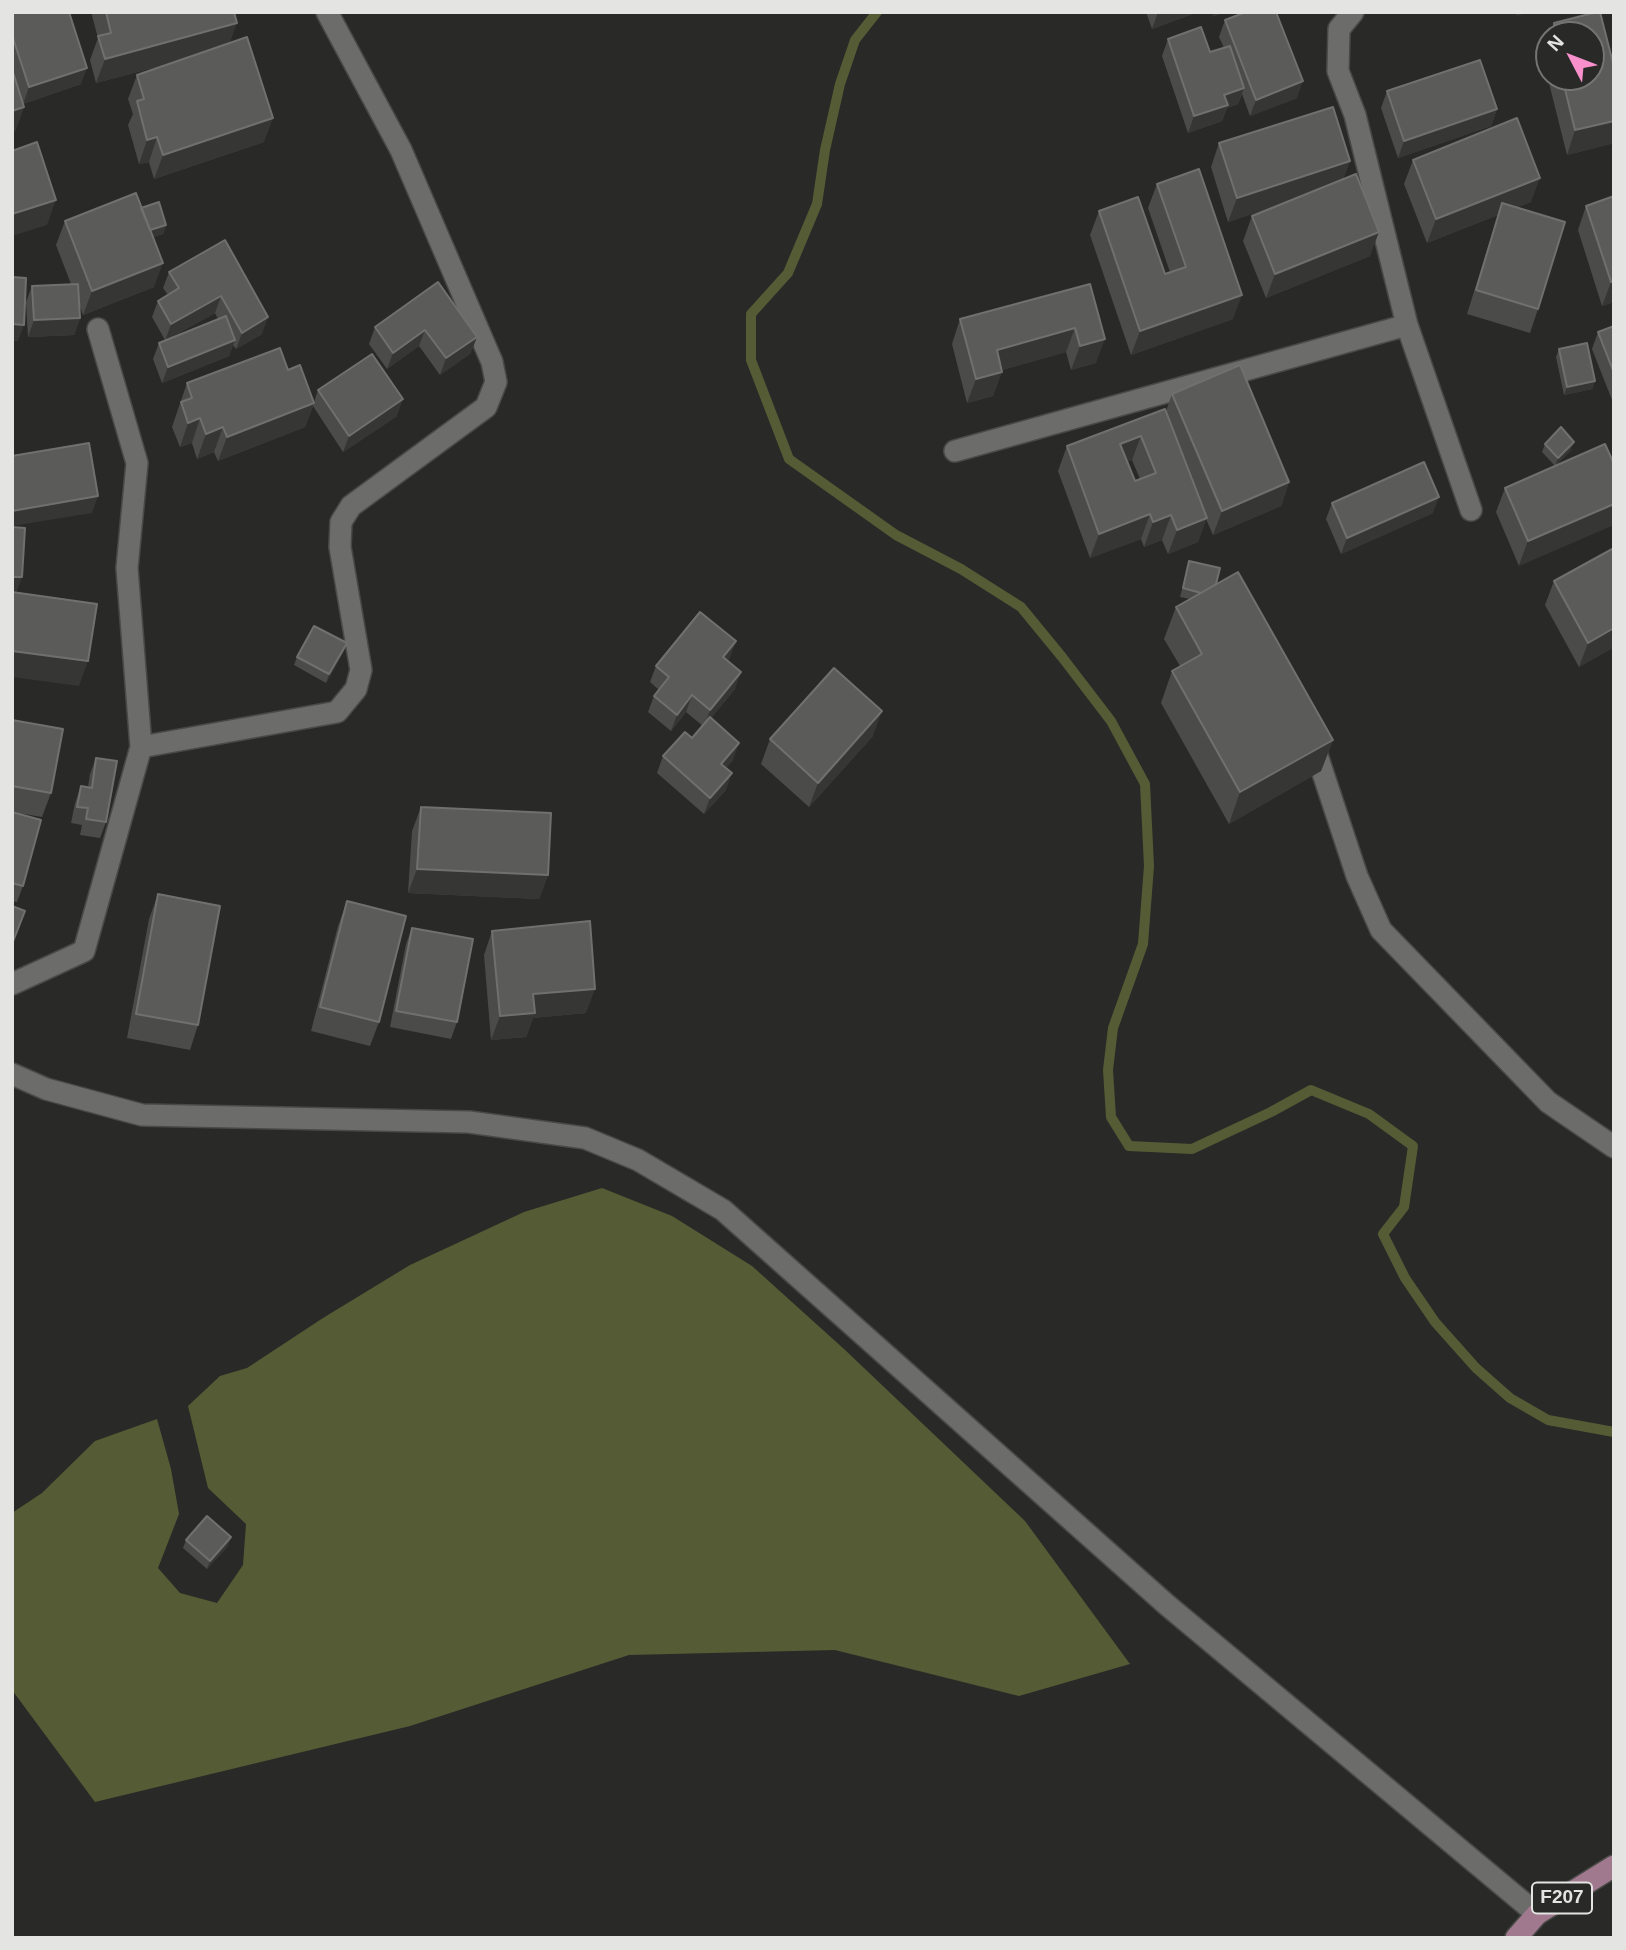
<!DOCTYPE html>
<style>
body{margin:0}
#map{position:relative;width:1626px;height:1950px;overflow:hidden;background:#292a27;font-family:Arial,sans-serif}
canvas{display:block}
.frame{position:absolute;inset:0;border:14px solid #e4e4e2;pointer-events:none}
.north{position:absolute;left:1535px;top:21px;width:70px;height:70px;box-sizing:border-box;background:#292a27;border:2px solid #747472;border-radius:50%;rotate:312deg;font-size:19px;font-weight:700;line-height:28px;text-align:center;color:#e4e4e2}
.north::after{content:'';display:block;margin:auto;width:24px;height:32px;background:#f890cc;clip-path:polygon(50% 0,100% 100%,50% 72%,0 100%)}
</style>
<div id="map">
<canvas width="1626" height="1950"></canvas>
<div class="frame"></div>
<div class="north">N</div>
</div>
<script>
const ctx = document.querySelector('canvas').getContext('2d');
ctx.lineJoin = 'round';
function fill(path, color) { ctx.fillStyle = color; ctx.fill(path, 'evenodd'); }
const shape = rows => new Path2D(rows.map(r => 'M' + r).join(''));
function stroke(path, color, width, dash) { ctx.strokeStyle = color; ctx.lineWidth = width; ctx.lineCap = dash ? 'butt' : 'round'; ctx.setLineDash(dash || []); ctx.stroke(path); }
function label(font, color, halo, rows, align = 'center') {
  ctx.font = font + ' Arial,sans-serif'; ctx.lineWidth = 5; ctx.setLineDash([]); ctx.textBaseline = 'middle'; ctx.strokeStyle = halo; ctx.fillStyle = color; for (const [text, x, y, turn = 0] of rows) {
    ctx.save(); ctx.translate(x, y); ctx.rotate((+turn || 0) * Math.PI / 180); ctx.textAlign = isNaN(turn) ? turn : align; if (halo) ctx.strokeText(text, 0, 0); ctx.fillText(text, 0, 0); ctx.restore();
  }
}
const water = shape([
 [602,1188,672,1216,752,1266,844,1349,1025,1521,1130,1664,1019,1696,835,1650,629,1655,410,1726,95,1802,12,1690,12,1513,42,1493,95,1441,157,1419,171,1469,179,1514,158,1568,180,1593,217,1603,243,1565,246,1524,208,1488,188,1406,220,1376,247,1368,323,1318,410,1265,524,1212]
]);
const stream = shape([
 [877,12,855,40,840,84,825,150,817,204,788,273,751,314,751,360,789,459,896,535,961,569,1021,607,1062,657,1111,721,1145,784,1149,866,1143,944,1113,1028,1108,1070,1111,1117,1129,1146,1192,1149,1271,1112,1311,1090,1369,1114,1413,1146,1404,1207,1383,1234,1405,1278,1435,1322,1476,1368,1510,1398,1548,1420,1614,1432]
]);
const minor = shape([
 [1353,12,1339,29,1338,71,1355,115,1407,325,1471,510],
 [955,451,1407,325],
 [1313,743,1357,876,1381,930,1548,1102,1614,1147],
 [141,747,337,712,356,689,361,670,340,547,341,522,351,506,486,407,496,382,492,362,401,150,327,12],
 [12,984,84,951,141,747,127,568,137,463,98,329],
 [12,1074,46,1089,142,1115,469,1122,585,1138,638,1160,723,1210,1167,1605,1537,1914]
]);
const major = shape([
 [1516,1938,1537,1914,1614,1866]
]);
const wall = shape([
 [91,12,234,12,230,43,264,142,154,179,149,162,139,164,128,125,133,114,128,99,137,75,172,63,96,83,90,60,98,38],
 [1146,12,1198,12,1152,29],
 [1597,12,1600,12,1614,67,1614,143,1567,155,1549,83,1551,77,1591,77,1591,35,1549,35,1554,23],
 [12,14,81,84,23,104,14,76,24,107,15,131,12,132],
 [1225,20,1297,98,1250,116,1242,94,1238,104,1227,108,1222,121,1188,133,1162,56,1168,39,1210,52,1224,48,1219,37],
 [1549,35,1549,65,1545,47],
 [1387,91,1497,109,1491,126,1398,158,1381,108],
 [1219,143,1350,161,1343,179,1370,256,1266,298,1243,241,1252,216,1279,205,1228,222,1211,167],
 [1413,160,1531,202,1517,207,1538,309,1530,333,1467,314,1498,215,1427,243,1404,184],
 [1157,184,1233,319,1131,355,1090,235,1099,211,1165,274,1170,272,1148,208],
 [1614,196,1614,302,1602,306,1578,230,1586,206],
 [141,208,166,225,163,234,153,237,154,287,83,315,79,304,80,318,74,335,28,337,26,302,32,286,71,284,56,245,65,221],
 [225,240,262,334,236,349,233,345,229,356,162,383,153,359,159,343,165,340,152,317,158,301,168,295,163,288,169,272],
 [215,313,218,319,170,338],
 [438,282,471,353,440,375,419,346,387,369,369,344,375,327],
 [1090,284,1096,363,1071,370,1066,352,1002,370,993,396,967,403,952,344,960,319],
 [1614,326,1614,405,1592,349,1598,332],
 [1559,349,1595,381,1592,389,1564,395,1556,357],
 [288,370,314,402,318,390,397,416,343,452,313,406,305,427,218,461,214,452,197,459,192,443,180,447,172,427,187,383],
 [1172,394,1289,482,1281,506,1213,535,1206,519,1198,542,1168,554,1162,540,1144,547,1141,539,1090,558,1058,471,1067,446,1166,411],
 [1132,460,1140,479,1135,481,1127,462],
 [1545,444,1571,450,1556,465,1519,566,1496,512,1505,488,1555,466,1542,452],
 [1332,503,1433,513,1341,554,1326,519],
 [1189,561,1216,584,1333,740,1321,771,1229,824,1161,703,1172,671,1180,666,1164,639,1176,607,1190,599,1180,597],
 [1554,581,1614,647,1579,667,1545,605],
 [344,651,326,683,294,665,297,657],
 [730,658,727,661,735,689,711,718,733,760,726,768,726,790,704,814,657,773,663,756,692,738,703,726,686,712,671,731,648,712,654,696,659,690,650,682,656,666],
 [12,720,51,793,42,817,12,812],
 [873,736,809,807,761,764,770,739],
 [96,758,106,822,100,838,80,835,82,825,71,823,75,803,81,786,88,787,90,774],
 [421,807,548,875,539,899,408,893,412,831],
 [12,812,23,886,17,902,12,901],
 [158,894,198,1025,190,1050,127,1038,149,919],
 [347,901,379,1022,370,1046,311,1031,338,926],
 [412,928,457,1022,451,1039,390,1027,406,944],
 [492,931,586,1013,533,1018,526,1037,491,1040,484,955],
 [186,1540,228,1546,207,1569,183,1548]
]);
const shadedWall = shape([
 [1158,12,1198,12,1152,29],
 [1214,12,1226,12,1212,17],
 [1517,12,1532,12,1516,16],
 [237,23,228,48,96,83,105,59],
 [87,68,81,84,23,104,29,87],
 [1303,81,1297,98,1250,116,1256,100],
 [1244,88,1238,104,1227,108,1222,121,1188,133,1194,116,1224,95],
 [24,107,15,131,12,132,12,111],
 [1497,109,1491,126,1398,158,1404,141],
 [273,118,264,142,154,179,163,155],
 [1614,121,1614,143,1567,155,1575,130],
 [157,137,149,162,139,164,147,140],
 [1350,161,1341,185,1228,222,1237,198],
 [1540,178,1531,202,1499,215,1502,203,1498,215,1427,243,1436,219],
 [56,200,47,225,12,236,12,214],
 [166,225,163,234,145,239,148,231],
 [1379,232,1370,256,1266,298,1275,274],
 [163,263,154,287,83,315,92,291],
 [1614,281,1614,302,1602,306,1611,282],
 [1242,295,1233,319,1131,355,1140,331],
 [221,296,215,313,165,341,171,324],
 [268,317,262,334,236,349,242,333],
 [80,318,74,335,28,337,34,320],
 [12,324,24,325,18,341,12,341],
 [1075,328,1066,352,988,374,997,350],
 [425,330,419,346,387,369,393,353],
 [477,337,471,353,440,375,446,358],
 [1105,339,1096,363,1071,370,1080,346],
 [235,340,229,356,162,383,168,367],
 [1002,372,993,396,967,403,976,379],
 [1595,381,1592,389,1564,395,1567,387],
 [403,399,397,416,343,452,349,436],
 [314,403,305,427,218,461,227,437],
 [200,418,192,443,180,447,188,423],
 [223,427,214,452,197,459,206,434],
 [1141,436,1132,460,1111,468,1120,444],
 [1574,442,1571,450,1555,466,1558,458],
 [1289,482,1281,506,1213,535,1222,511],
 [98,496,92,513,12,526,12,511],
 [1439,497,1433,513,1341,554,1347,538],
 [1614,504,1614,525,1519,566,1528,541],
 [1150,514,1141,539,1090,558,1099,534],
 [1171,515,1162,540,1144,547,1153,522],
 [1207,518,1198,542,1168,554,1177,530],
 [12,577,22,577,16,594,12,593],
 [1614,628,1614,647,1579,667,1588,643],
 [736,641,730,658,717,674,723,657],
 [347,643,344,651,326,683,329,674],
 [12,651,88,661,79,686,12,677],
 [741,672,735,689,704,727,710,710],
 [692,695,686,712,671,731,677,715],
 [882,711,873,736,809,807,818,783],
 [1333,740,1321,771,1229,824,1240,792],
 [739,743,733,760,715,780,721,764],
 [732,773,726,790,704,814,710,798],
 [417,869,548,875,539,899,408,893],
 [595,989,586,1013,533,1018,526,1037,491,1040,500,1016,533,994],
 [231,1537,228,1546,207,1569,210,1561]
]);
const building = shape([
 [16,12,69,12,87,68,29,87,12,35,12,14,16,12],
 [106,12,234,12,237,23,105,59,98,36,111,33,106,12],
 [1246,12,1276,12,1303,81,1256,100,1225,20,1246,12],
 [1597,12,1600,12,1614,67,1614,121,1575,130,1562,77,1591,77,1591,35,1556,35,1554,23,1597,12],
 [1201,27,1210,52,1230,46,1244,88,1224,95,1228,105,1194,116,1168,39,1201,27],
 [247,37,273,118,163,155,157,137,147,140,137,101,144,99,137,75,247,37],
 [1480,60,1497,109,1404,141,1387,91,1480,60],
 [12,69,24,107,12,111,12,69],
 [1333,107,1350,161,1237,198,1219,143,1333,107],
 [1517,118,1540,178,1436,219,1413,160,1517,118],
 [37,142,56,200,12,214,12,151,37,142],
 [1199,169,1242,295,1140,331,1099,211,1138,197,1165,274,1186,267,1157,184,1199,169],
 [1356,174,1379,232,1275,274,1252,216,1356,174],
 [136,193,163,263,92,291,65,221,136,193],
 [1614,196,1614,281,1611,282,1586,206,1614,196],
 [159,202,166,225,150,230,141,208,159,202],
 [1502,203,1565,222,1538,309,1476,290,1502,203],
 [225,240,268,317,242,333,221,296,171,324,158,301,179,288,169,272,225,240],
 [12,277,26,278,24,325,12,324,12,277],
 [438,282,477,337,446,358,425,330,393,353,375,327,438,282],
 [78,284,80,318,34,320,32,286,78,284],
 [1090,284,1105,339,1080,346,1075,328,997,350,1002,372,976,379,960,319,1090,284],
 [226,316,235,340,168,367,159,343,226,316],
 [1614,326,1614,373,1598,332,1614,326],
 [1587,343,1595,381,1567,387,1559,349,1587,343],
 [280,348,288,370,300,365,314,403,227,437,223,427,206,434,200,418,188,423,181,402,192,398,187,383,280,348],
 [372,354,403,399,349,436,318,390,372,354],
 [1240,365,1289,482,1222,511,1172,394,1240,365],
 [1165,409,1207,518,1177,530,1171,515,1153,522,1150,514,1099,534,1067,446,1165,409],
 [1141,436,1156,473,1135,481,1120,444,1141,436],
 [1561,427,1574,442,1558,458,1545,444,1561,427],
 [89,443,98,496,12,511,12,456,89,443],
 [1605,444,1614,464,1614,504,1528,541,1505,488,1605,444],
 [1424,462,1439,497,1347,538,1332,503,1424,462],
 [12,527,25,528,22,577,12,577,12,527],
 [1614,548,1614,628,1588,643,1554,581,1614,548],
 [1189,561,1220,568,1216,584,1201,593,1183,588,1189,561],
 [1238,572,1333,740,1240,792,1172,671,1202,654,1176,607,1238,572],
 [12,592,97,604,88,661,12,651,12,592],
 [700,612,736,641,723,657,741,672,710,710,692,695,677,715,654,696,669,677,656,666,700,612],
 [314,626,347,643,329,674,297,657,314,626],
 [834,668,882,711,818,783,770,739,834,668],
 [710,717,739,743,721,764,732,773,710,798,663,756,685,732,692,738,710,717],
 [12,720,63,729,51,793,12,786,12,720],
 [96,758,117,761,106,822,86,819,88,808,77,807,81,786,92,788,96,758],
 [421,807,551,813,548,875,417,869,421,807],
 [12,812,41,820,23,886,12,883,12,812],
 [158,894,220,906,198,1025,136,1014,158,894],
 [347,901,406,916,379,1022,320,1007,347,901],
 [12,906,25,911,12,944,12,906],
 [590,921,595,989,533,994,535,1013,500,1016,492,931,590,921],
 [412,928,473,939,457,1022,396,1011,412,928],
 [207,1516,231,1537,210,1561,186,1540,207,1516]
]);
const shields = [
 [1562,1898,60]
];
const shieldNames = [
 ["F207",1562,1898]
];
fill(water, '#555c35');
stroke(stream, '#555c35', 10);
stroke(minor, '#494947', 24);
stroke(major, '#494947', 24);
stroke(minor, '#6c6c6a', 21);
stroke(major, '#a0798e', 21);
fill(wall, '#4b4b49');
fill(shadedWall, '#363734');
fill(building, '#5b5b59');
stroke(building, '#70706e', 2);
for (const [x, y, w] of shields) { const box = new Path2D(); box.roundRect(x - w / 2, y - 15.5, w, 31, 5); ctx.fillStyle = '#292a27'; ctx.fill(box); stroke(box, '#e4e4e2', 2); }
label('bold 19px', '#e4e4e2', null, shieldNames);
</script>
